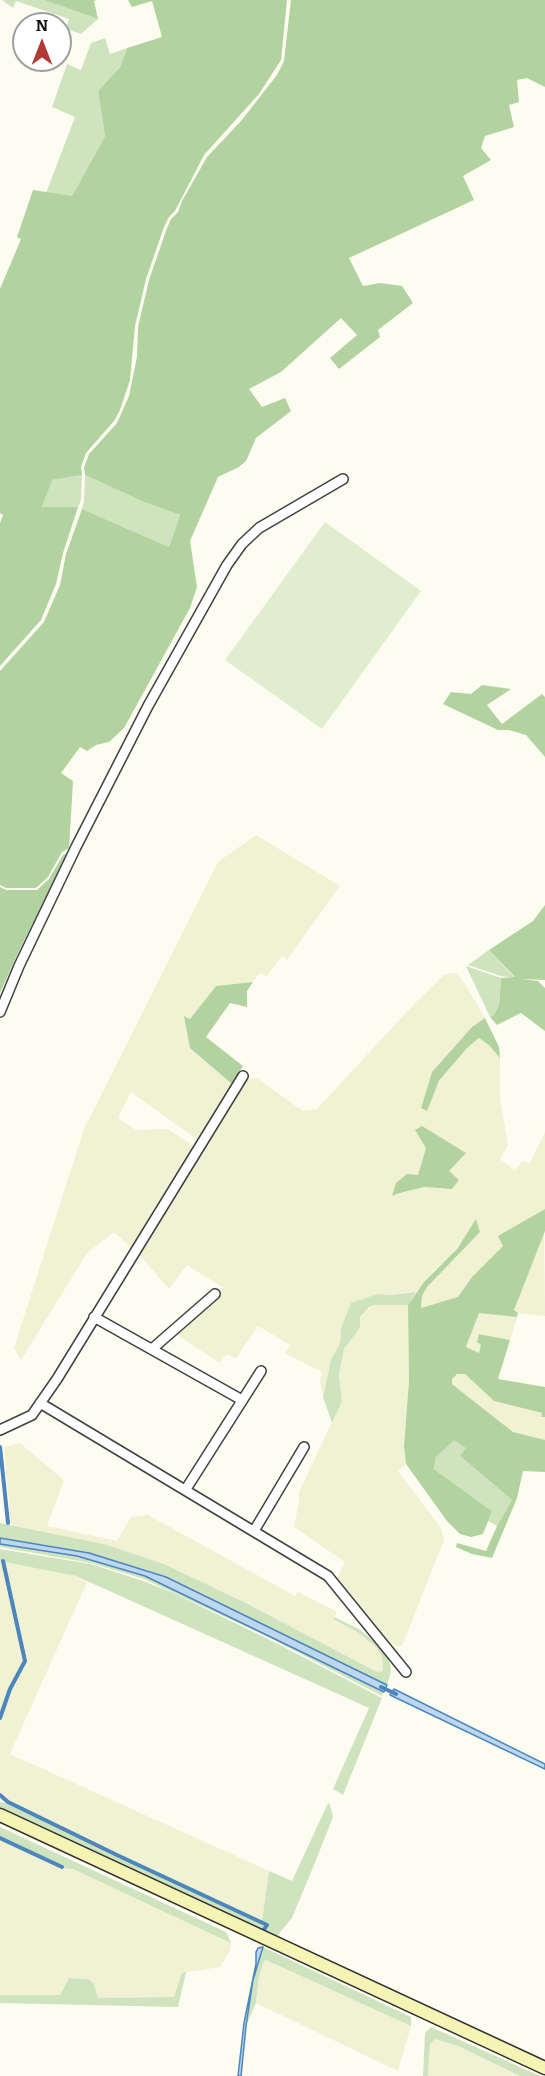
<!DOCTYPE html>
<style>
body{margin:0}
#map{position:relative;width:545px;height:2076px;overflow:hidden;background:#fdfcf1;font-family:Bitter,serif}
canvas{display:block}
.north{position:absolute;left:12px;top:12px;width:60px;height:60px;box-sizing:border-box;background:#fff;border:2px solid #9f9f9f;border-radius:50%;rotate:0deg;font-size:16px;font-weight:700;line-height:24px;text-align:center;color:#0e0e0e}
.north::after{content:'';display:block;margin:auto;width:21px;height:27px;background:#ae3b36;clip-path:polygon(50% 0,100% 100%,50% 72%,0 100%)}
</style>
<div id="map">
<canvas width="545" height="2076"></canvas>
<div class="north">N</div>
</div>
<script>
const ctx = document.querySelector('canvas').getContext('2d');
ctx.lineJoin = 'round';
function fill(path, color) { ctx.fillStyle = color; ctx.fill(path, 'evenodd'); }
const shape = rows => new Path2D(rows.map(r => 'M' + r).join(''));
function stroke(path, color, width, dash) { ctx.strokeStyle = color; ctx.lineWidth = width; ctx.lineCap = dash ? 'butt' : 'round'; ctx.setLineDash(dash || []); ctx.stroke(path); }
const farmland = shape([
 [256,835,340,886,287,960,282,956,267,976,259,973,253,982,216,986,190,1019,185,1016,190,1048,232,1084,198,1140,131,1092,118,1118,136,1130,168,1129,194,1146,132,1249,114,1232,87,1253,21,1360,14,1348,84,1129,218,862],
 [450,973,455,973,462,979,485,1018,472,1027,432,1072,421,1108,427,1111,439,1082,467,1048,479,1038,489,1044,500,1058,500,1098,508,1145,500,1159,515,1170,523,1161,530,1163,545,1132,545,1209,499,1236,503,1246,472,1277,458,1298,421,1308,422,1296,427,1287,480,1232,470,1229,448,1260,438,1266,416,1292,392,1295,377,1294,341,1328,340,1343,331,1360,323,1397,320,1381,322,1372,285,1353,290,1345,258,1326,236,1358,226,1354,220,1363,174,1333,224,1288,187,1265,169,1289,137,1252,244,1081,252,1078,258,1079,303,1111,317,1109,414,1004,444,975],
 [426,1148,449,1171,444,1189,424,1187,393,1196,396,1183,418,1175],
 [544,1230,545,1316,518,1313,514,1310],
 [387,1304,408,1305,409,1381,404,1446,406,1464,398,1471,441,1528,444,1540,403,1644,399,1647,388,1643,336,1580,345,1562,294,1527,299,1502,299,1492,342,1401,339,1375,344,1349,357,1332,360,1327,360,1317,363,1313,375,1305],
 [479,1312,517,1317,510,1340,480,1334,482,1345,479,1353,466,1348],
 [457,1374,465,1374,494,1401,542,1413,541,1417,545,1417,545,1440,513,1432,452,1384,452,1379],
 [20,1443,64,1480,47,1526,117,1541,131,1517,148,1515,295,1596,298,1592,337,1612,333,1619,359,1633,377,1648,382,1657,383,1671,377,1672,246,1603,164,1564,104,1544,11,1525,4,1447],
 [0,1561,2,1561,24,1660,9,1689,0,1715],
 [3,1561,76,1576,87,1582,10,1754,269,1871,262,1921,119,1855,2,1797,0,1794,0,1720,11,1690,26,1661],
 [0,1839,62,1868,73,1869,224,1939,231,1943,230,1951,220,1967,182,1973,175,1997,98,1998,94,1984,89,1979,72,1978,69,1978,60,1995,0,1995],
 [266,1960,411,2026,398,2071,256,2003,259,1976,264,1961],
 [435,2039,458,2046,520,2076,428,2076,430,2044]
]);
const green = shape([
 [2,0,44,0,98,19,81,34,66,29,69,19,16,1,13,8],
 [105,38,110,54,127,48,120,67,98,91,105,136,72,196,46,193,75,117,52,107,67,64,81,70,91,43],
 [82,475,81,500,78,507,42,508,51,480],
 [85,475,144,502,180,515,169,547,82,509,84,501],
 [489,950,515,978,501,976,468,965],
 [466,966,501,978,499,1005,494,1015,490,1017],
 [416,1292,408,1305,375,1305,369,1307,360,1317,360,1327,357,1332,344,1349,339,1375,342,1401,332,1423,323,1397,331,1360,340,1343,341,1328,351,1303,377,1294,392,1295],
 [454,1439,467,1448,460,1456,512,1500,497,1526,488,1521,492,1511,434,1469,436,1457],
 [0,1523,104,1544,164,1564,246,1603,377,1672,383,1671,382,1657,377,1648,359,1633,333,1619,334,1617,359,1629,375,1642,386,1655,390,1664,391,1672,387,1685,166,1577,146,1570,51,1546,0,1538],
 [0,1544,77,1556,145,1576,302,1651,384,1692,382,1696,268,1637,144,1579,91,1563,0,1547],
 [0,1549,91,1564,143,1581,171,1592,268,1639,382,1698,343,1795,333,1789,369,1708,76,1576,0,1561],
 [0,1802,8,1803,266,1925,262,1930,165,1886,0,1808],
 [328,1803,330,1805,333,1817,314,1865,292,1918,277,1936,273,1937,263,1931,267,1925,262,1921,269,1871,292,1881],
 [0,1827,226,1932,231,1943,73,1869,62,1868,0,1837],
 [263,1947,411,2017,411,2026,266,1960,264,1961,259,1976,256,2003,246,2026,253,1980],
 [186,1972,178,2007,0,2003,0,1995,60,1995,69,1978,89,1979,94,1984,98,1998,174,1997,182,1973],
 [431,2027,538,2075,539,2076,520,2076,458,2046,435,2039,430,2044,428,2076,423,2076,425,2033]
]);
const forest = shape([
 [44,0,97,0,94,1,98,19],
 [128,0,287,0,281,60,259,94,204,155,175,211,169,217,164,227,146,279,135,326,130,380,120,410,114,421,86,453,81,467,82,475,52,480,42,507,78,507,63,553,56,584,41,620,0,666,0,523,3,515,0,513,0,289,21,239,17,237,33,190,72,196,105,136,98,91,120,67,127,48,162,37,152,1,132,7],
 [291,0,545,0,545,87,527,78,517,80,519,102,509,105,514,127,485,136,481,148,491,160,463,176,474,200,349,258,363,286,380,283,402,286,413,303,378,330,380,337,339,369,330,358,357,335,341,318,281,372,249,389,262,407,285,398,291,411,256,438,246,461,239,467,218,477,190,541,197,587,190,608,124,728,109,742,96,745,87,751,80,747,61,773,73,781,69,848,62,852,48,877,36,888,6,888,0,885,0,671,44,622,60,585,66,554,82,509,169,547,180,515,144,502,85,475,84,468,89,454,117,423,129,396,137,357,138,327,149,280,167,228,171,219,178,212,182,201,207,157,241,121,277,75,284,61],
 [482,685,511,689,487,705,502,724,542,694,545,697,545,757,526,735,509,730,498,730,443,704,451,692,471,694],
 [68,853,18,953,0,993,0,887,6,890,37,890,49,879,63,855],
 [545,905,545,980,522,979,538,981,545,988,545,1031,521,1013,497,1025,490,1017,494,1015,499,1005,501,978,515,977,489,950,533,921],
 [253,982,247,991,247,1007,230,1003,206,1037,243,1066,232,1084,190,1048,184,1016,190,1019,216,986],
 [485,1018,499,1047,500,1058,489,1045,479,1038,467,1048,439,1081,427,1111,421,1108,432,1072,472,1027],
 [422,1126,466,1153,449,1171,459,1180,452,1189,424,1187,400,1193,392,1196,396,1183,407,1174,418,1175,426,1148,415,1130],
 [545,1209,545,1231,514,1310,518,1313,517,1317,479,1313,466,1347,479,1353,481,1345,477,1342,479,1334,510,1340,498,1379,545,1387,545,1417,541,1417,542,1413,494,1401,465,1374,457,1374,452,1379,452,1384,513,1432,545,1440,545,1472,523,1471,517,1498,492,1558,472,1554,456,1547,457,1543,486,1551,497,1526,512,1500,460,1456,466,1448,454,1440,436,1457,434,1469,492,1511,483,1534,471,1537,460,1534,447,1521,406,1464,404,1446,409,1381,408,1305,424,1282,457,1249,476,1219,480,1232,427,1287,422,1296,421,1308,458,1297,472,1277,503,1246,498,1236]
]);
const pitch = shape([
 [325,522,421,591,322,729,225,660]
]);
const water = shape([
 [0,1538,89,1553,166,1577,387,1685,384,1692,145,1576,77,1556,0,1544,0,1538],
 [394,1689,545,1764,545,1769,390,1695,394,1689],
 [263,1947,253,1980,246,2026,241,2076,238,2076,244,2023,256,1964,256,1952,258,1948,263,1947]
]);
const stream = shape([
 [0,1447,8,1523],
 [381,1687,396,1694],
 [0,1718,10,1689,25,1661,3,1561],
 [0,1795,8,1802,119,1856,265,1924,267,1925,263,1931],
 [0,1838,62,1867]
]);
const minor = shape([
 [0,1012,19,966,76,847,148,706,227,565,242,544,259,528,343,479],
 [94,1317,242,1400],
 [152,1349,215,1294],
 [40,1403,328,1576,406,1672],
 [0,1430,32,1415,57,1379,243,1076],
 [186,1489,261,1371],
 [254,1531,304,1447]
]);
const secondary = shape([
 [0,1815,545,2068]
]);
fill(farmland, '#f1f1d4');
fill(green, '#cfe4be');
fill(forest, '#b2d3a0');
fill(pitch, '#e0edcf');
fill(water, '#bcd7ef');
stroke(water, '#4b86bd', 1.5);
stroke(stream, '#4b86bd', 4);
stroke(minor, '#414141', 12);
stroke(secondary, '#303030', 15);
stroke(minor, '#fff', 9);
stroke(secondary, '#f6f4b4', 12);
</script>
